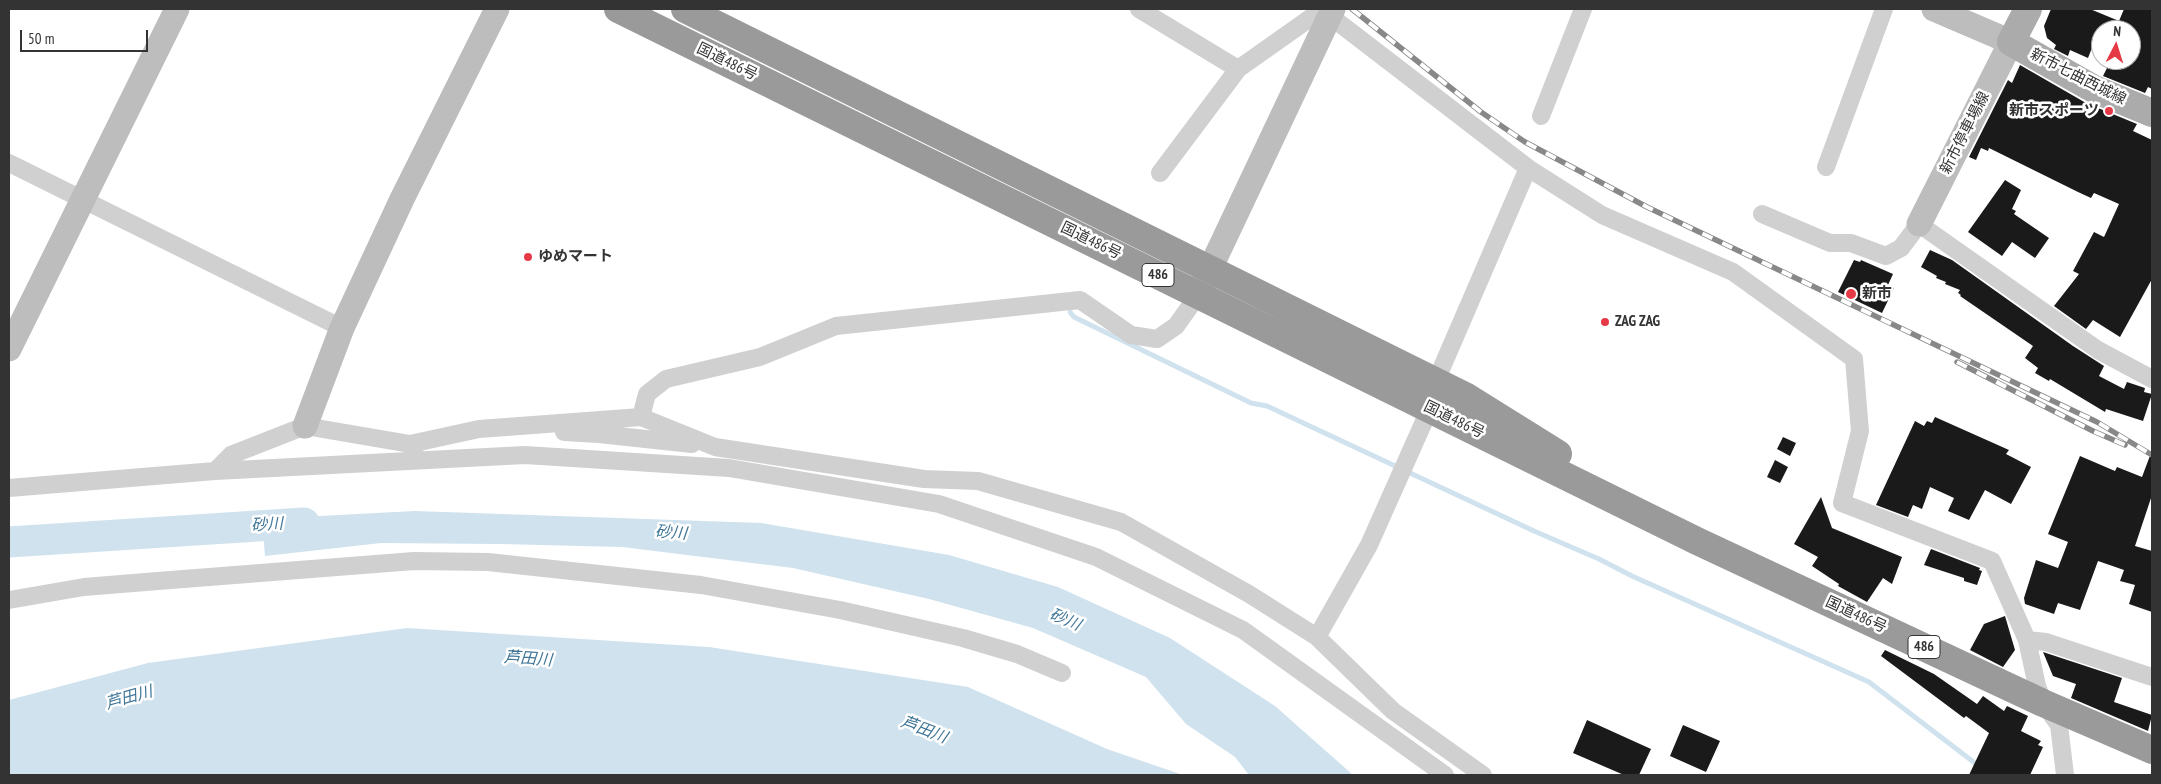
<!DOCTYPE html>
<meta charset="utf-8">
<style>
body{margin:0}
#map{position:relative;width:2161px;height:784px;overflow:hidden;background:#fff;font-family:"PT Sans Narrow",sans-serif}
canvas{display:block}
.frame{position:absolute;inset:0;border:10px solid #333;pointer-events:none}
.north{position:absolute;left:2091px;top:20px;width:50px;height:50px;box-sizing:border-box;background:#fff;border:1px solid #adadad;border-radius:50%;rotate:5deg;font-size:14px;font-weight:700;line-height:20px;text-align:center;color:#333}
.north::after{content:'';display:block;margin:auto;width:18px;height:22px;background:#e63946;clip-path:polygon(50% 0,100% 100%,50% 72%,0 100%)}
.scale{position:absolute;left:20px;top:30px;width:128px;height:22px;box-sizing:border-box;border:2px solid #333;border-top:0;padding-left:6px;font-size:15px;line-height:18px;white-space:nowrap;color:#333;-webkit-text-stroke:4px #fff;paint-order:stroke}
</style>
<div id="map">
<canvas width="2161" height="784"></canvas>
<div class="frame"></div>
<div class="north">N</div>
<div class="scale">50 m</div>
</div>
<script>
const ctx = document.querySelector('canvas').getContext('2d');
ctx.lineJoin = 'round';
function fill(path, color) { ctx.fillStyle = color; ctx.fill(path, 'evenodd'); }
const shape = rows => new Path2D(rows.map(r => 'M' + r).join(''));
function stroke(path, color, width, dash) { ctx.strokeStyle = color; ctx.lineWidth = width; ctx.lineCap = dash ? 'butt' : 'round'; ctx.setLineDash(dash || []); ctx.stroke(path); }
function label(font, color, halo, rows, align = 'center') {
  ctx.font = font + ' "PT Sans Narrow","Noto Sans JP",sans-serif'; ctx.lineWidth = 5; ctx.setLineDash([]); ctx.textBaseline = 'middle'; ctx.strokeStyle = halo; ctx.fillStyle = color; for (const [text, x, y, turn = 0] of rows) {
    ctx.save(); ctx.translate(x, y); ctx.rotate((+turn || 0) * Math.PI / 180); ctx.textAlign = isNaN(turn) ? turn : align; if (halo) ctx.strokeText(text, 0, 0); ctx.fillText(text, 0, 0); ctx.restore();
  }
}
const water = shape([
 [415,511,761,523,949,555,1058,587,1170,638,1275,706,1353,775,1249,775,1235,757,1186,724,1146,677,1033,628,929,599,793,568,622,547,500,544,381,543,265,556,262,519],
 [407,628,709,647,968,687,1107,749,1183,775,9,775,9,700,148,663]
]);
const stream = shape([
 [1070,312,1074,317,1251,403,1267,406,1534,531,1599,559,1632,576,1869,682,1980,767]
]);
const river = shape([
 [9,542,304,523]
]);
const building = shape([
 [2051,9,2090,9,2119,21,2124,9,2152,9,2152,89,2148,87,2145,93,2103,76,2111,60,2131,60,2131,30,2099,30,2088,58,2070,50,2068,56,2054,49,2056,45,2047,38,2044,26],
 [2020,65,2086,103,2137,124,2133,131,2152,140,2152,279,2120,337,2093,320,2086,329,2054,306,2079,274,2073,271,2094,232,2104,237,2119,204,2094,193,2091,198,2078,192,1989,148,1988,151,1981,148,1976,160,1969,157,2008,80,2012,83],
 [2005,180,2021,190,2012,209,2016,211,2014,214,2049,238,2035,258,2012,242,2002,256,1968,232],
 [1930,250,1952,260,2073,346,2104,366,2099,376,2124,389,2127,382,2145,388,2144,392,2152,394,2143,421,2106,409,2105,412,2050,379,2049,381,2035,373,2038,368,2025,358,2033,346,1960,296,1961,295,1958,293,1960,290,1945,284,1946,282,1936,278,1937,276,1921,267],
 [1854,260,1860,262,1861,260,1893,274,1888,285,1894,288,1882,313,1838,292],
 [1935,417,2009,450,2006,454,2031,467,2011,504,1985,490,1969,520,1948,511,1954,498,1930,487,1922,509,1913,505,1908,517,1876,505,1915,421,1924,426,1927,421,1932,423],
 [1783,437,1796,443,1790,456,1777,449],
 [2151,453,2152,495,2135,546,2152,551,2152,612,2129,604,2135,585,2120,581,2124,570,2098,561,2080,610,2058,603,2054,614,2025,604,2024,598,2036,560,2058,568,2068,542,2048,534,2080,456,2115,471,2117,467,2142,477],
 [1775,460,1788,467,1780,483,1767,477],
 [1821,497,1832,528,1902,557,1892,584,1883,578,1867,602,1838,586,1839,584,1812,566,1818,557,1794,544],
 [1931,549,1980,568,1979,570,1982,571,1977,585,1964,581,1964,578,1924,565],
 [2005,616,2015,650,2003,667,1970,650,1984,624],
 [1885,650,1934,674,1977,704,1983,696,2004,711,2007,706,2028,716,2021,731,2041,741,2038,745,2043,747,2030,775,1969,775,1989,733,1966,716,1964,718,1881,656],
 [2043,652,2122,678,2114,702,2152,715,2148,731,2071,698,2076,684,2053,676],
 [1587,720,1651,749,1639,775,1624,775,1573,753],
 [1683,725,1720,741,1706,772,1670,756]
]);
const street = shape([
 [1139,9,1238,69],
 [1330,16,1528,168,1602,215,1733,272,1854,359,1860,431,1842,503,1992,561,2027,640,2037,686,2043,703,2059,725,2065,775],
 [1541,116,1583,9],
 [9,163,342,328],
 [1826,167,1884,9],
 [1160,173,1238,69,1323,9],
 [1762,214,1830,243,1851,243,1886,256,1901,248,1919,224,2098,350,2152,379],
 [1436,381,1528,168],
 [641,417,647,394,666,379,760,357,836,326,1080,300,1131,335,1157,339,1176,326,1198,295],
 [564,432,599,434,692,444],
 [410,444,479,429,641,417,715,447,924,479,978,481,1121,522,1249,594,1317,637,1393,711,1483,775],
 [215,471,231,455,305,426,410,444,415,454],
 [9,488,215,471,525,455,729,468,939,504,1096,557,1243,630,1445,775],
 [9,600,84,587,158,581,414,561,488,562,701,585,840,610,963,638,1017,654,1062,673],
 [1317,637,1369,545,1430,408],
 [2027,640,2046,642,2152,677]
]);
const secondary = shape([
 [1919,224,2011,42,1934,9],
 [1201,288,1333,9],
 [9,349,177,9],
 [305,426,342,328,402,199,497,9]
]);
const primary = shape([
 [2028,9,2011,42,2094,89,2152,113]
]);
const highway = shape([
 [618,9,1697,541,2043,703,2152,750],
 [685,9,1465,396,1558,454]
]);
const rail = shape([
 [1352,9,1481,112,1525,142,1647,207,2097,422,2152,455],
 [1957,362,2093,431,2125,445]
]);
const markers = [
 [2109,111,5,"#e63946"],
 [528,257,5,"#e63946"],
 [1851,294,6,"#e63946"],
 [1605,322,5,"#e63946"]
];
const shields = [
 [1158,275,32],
 [1924,647,32]
];
const shieldNames = [
 ["486",1158,275],
 ["486",1924,647]
];
const streetNames = [
 ["国道486号",727,62,26],
 ["新市七曲西城線",2078,77,27],
 ["新市停車場線",1965,133,-63],
 ["国道486号",1091,241,26],
 ["国道486号",1454,420,26],
 ["国道486号",1856,615,25]
];
const poiNames = [
 ["新市スポーツ",2099,111,"right"],
 ["ゆめマート",538,257],
 ["新市",1862,294],
 ["ZAG ZAG",1615,322]
];
const waterNames = [
 ["砂川",267,525,-3],
 ["砂川",671,533,5],
 ["砂川",1065,620,23],
 ["芦田川",528,659,4],
 ["芦田川",129,698,-16],
 ["芦田川",924,730,21]
];
fill(water, '#cfe2ee');
stroke(stream, '#cfe2ee', 5);
stroke(river, '#cfe2ee', 31);
fill(building, '#1a1a1a');
stroke(street, '#d0d0d0', 18);
stroke(secondary, '#bdbdbd', 25);
stroke(primary, '#ababab', 28);
stroke(highway, '#9a9a9a', 28);
stroke(rail, '#888', 5.5);
stroke(rail, '#fff', 4, [11]);
for (const [x, y, r, color] of markers) { const dot = new Path2D(); dot.arc(x, y, r, 0, 2 * Math.PI); ctx.fillStyle = color; ctx.fill(dot); stroke(dot, '#fff', 2); }
for (const [x, y, w] of shields) { const box = new Path2D(); box.roundRect(x - w / 2, y - 11.5, w, 23, 4); ctx.fillStyle = '#fff'; ctx.fill(box); stroke(box, '#333', 1); }
label('bold 14px', '#333', null, shieldNames);
label('15px', '#333', '#fff', streetNames);
label('bold 15px', '#333', '#fff', poiNames, 'left');
label('italic 16px', '#3f7597', '#fff', waterNames);
</script>
